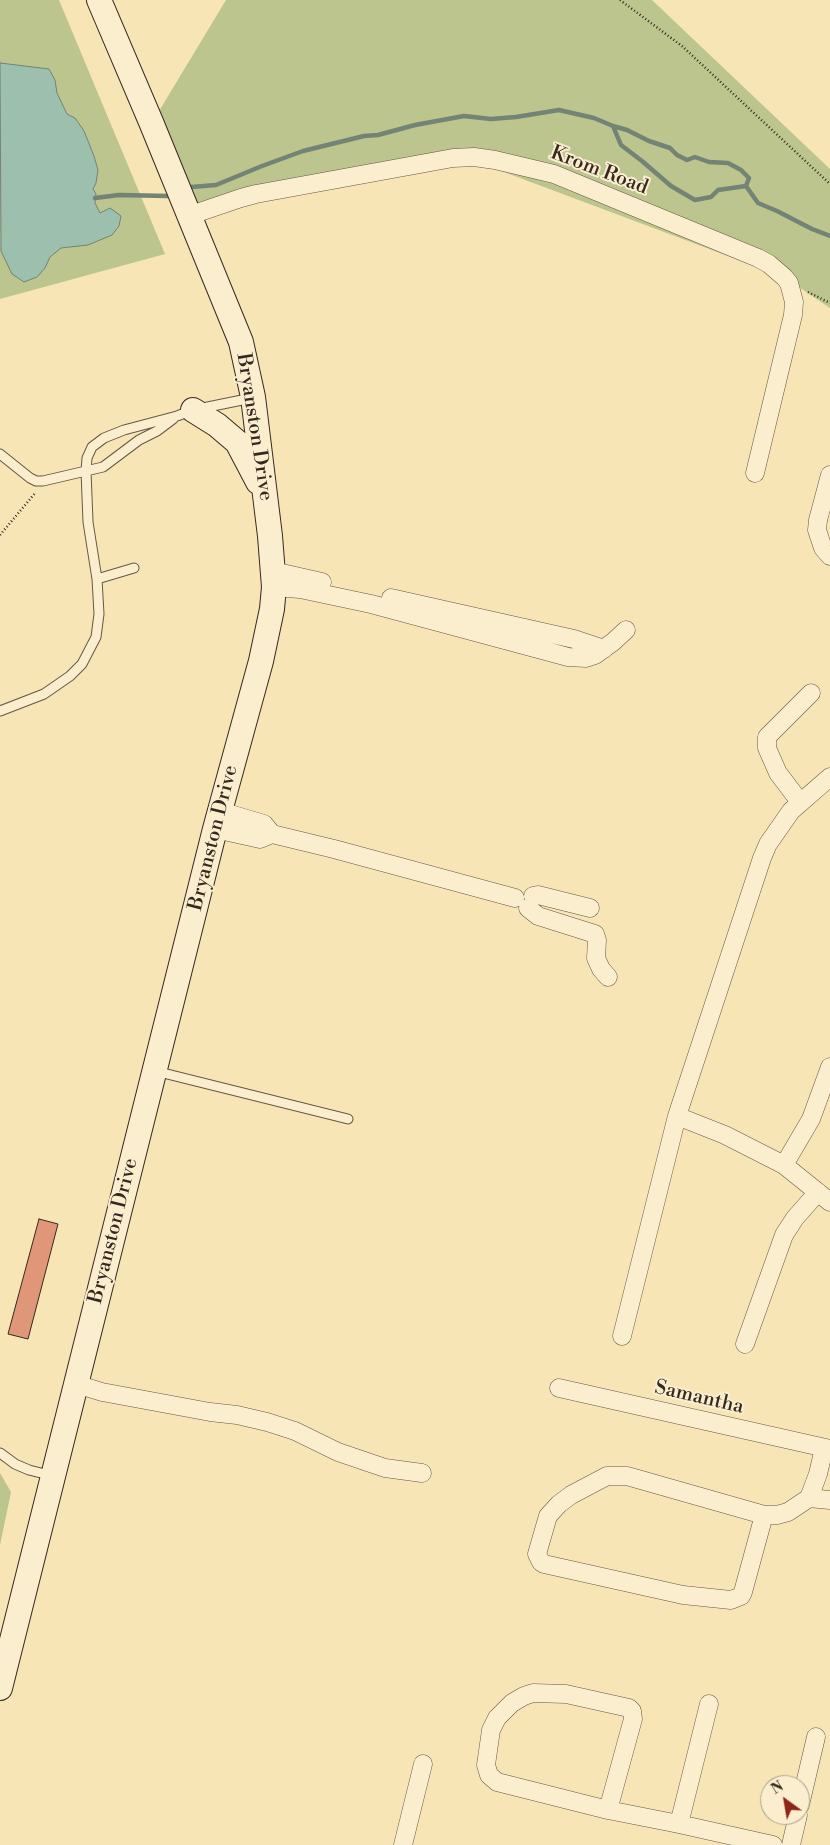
<!DOCTYPE html>
<style>
body{margin:0}
#map{position:relative;width:830px;height:1845px;overflow:hidden;background:#f7e5b5;font-family:"Libre Bodoni",serif}
canvas{display:block}
.north{position:absolute;left:760px;top:1775px;width:50px;height:50px;box-sizing:border-box;background:#faeecf;border:1px solid #ab9f89;border-radius:50%;rotate:328deg;font-size:14px;font-weight:700;line-height:20px;text-align:center;color:#352821}
.north::after{content:'';display:block;margin:auto;width:18px;height:22px;background:#8f2418;clip-path:polygon(50% 0,100% 100%,50% 72%,0 100%)}
</style>
<div id="map">
<canvas width="830" height="1845"></canvas>
<div class="north">N</div>
</div>
<script>
const ctx = document.querySelector('canvas').getContext('2d');
ctx.lineJoin = 'round';
function fill(path, color) { ctx.fillStyle = color; ctx.fill(path, 'evenodd'); }
const shape = rows => new Path2D(rows.map(r => 'M' + r).join(''));
function stroke(path, color, width, dash) { ctx.strokeStyle = color; ctx.lineWidth = width; ctx.lineCap = dash ? 'butt' : 'round'; ctx.setLineDash(dash || []); ctx.stroke(path); }
function label(font, color, halo, rows, align = 'center') {
  ctx.font = font + ' "Libre Bodoni",serif'; ctx.lineWidth = 4; ctx.setLineDash([]); ctx.textBaseline = 'middle'; ctx.strokeStyle = halo; ctx.fillStyle = color; for (const [text, x, y, turn = 0] of rows) {
    ctx.save(); ctx.translate(x, y); ctx.rotate((+turn || 0) * Math.PI / 180); ctx.textAlign = isNaN(turn) ? turn : align; if (halo) ctx.strokeText(text, 0, 0); ctx.fillText(text, 0, 0); ctx.restore();
  }
}
const green = shape([
 [0,0,59,0,165,254,0,299],
 [226,0,652,0,830,169,830,308,784,277,464,157,193,215,153,121],
 [0,1473,11,1492,0,1545]
]);
const water = shape([
 [0,63,49,69,55,80,57,93,67,114,75,118,84,131,94,156,98,170,96,183,93,189,96,194,95,203,100,213,110,208,121,216,119,226,112,235,88,245,61,248,50,257,45,268,37,277,24,282,12,274,1,251,0,63]
]);
const stream = shape([
 [613,126,627,130,649,141,670,148,677,155,687,160,695,157,709,162,728,163,741,170,749,178,746,186],
 [191,187,216,185,262,166,303,151,364,136,378,135,415,125,464,116,491,119,516,117,559,110,594,118,613,126,621,145,642,161,671,186,695,200,711,197,718,190,746,186,758,203,777,211,812,229,830,236],
 [95,198,119,195,168,196]
]);
const building = shape([
 [39,1219,58,1224,28,1339,8,1334,39,1219]
]);
const path = shape([
 [620,0,682,46,830,184],
 [808,292,830,303],
 [0,535,36,492]
]);
const lane = shape([
 [0,454,30,478,36,481,43,481,103,467,139,440,157,431,173,419],
 [97,579,134,568],
 [0,711,44,694,70,676,82,664,96,637,99,614,97,579,88,522,86,471,87,458,92,447,104,438,124,430,177,416,193,410,252,398],
 [155,1071,348,1119],
 [0,1453,15,1464,29,1470,53,1476]
]);
const street = shape([
 [188,216,241,198,256,194,453,158,474,157,495,160,554,174,758,258,769,264,784,277,789,283,794,302,793,315,755,473],
 [830,475,818,520,817,530,823,548,830,556],
 [273,571,322,582],
 [274,587,300,589,371,604,568,657,586,658,595,655,613,642,626,630],
 [391,598,574,639,604,649],
 [800,802,778,773,767,748,767,737,811,693],
 [220,811,264,824,272,834],
 [215,829,260,839,272,834,334,849,515,898],
 [533,896,538,895,590,908],
 [528,908,538,916,595,934,597,940,596,958,601,969,608,977],
 [677,1116,725,1135,784,1165,830,1202],
 [784,1165,811,1119,830,1067],
 [622,1336,677,1116,762,858,768,844,791,811,830,777],
 [745,1344,784,1235,795,1218,818,1192],
 [76,1384,102,1392,210,1412,237,1415,267,1422,295,1431,338,1452,385,1468,422,1473],
 [559,1388,830,1449],
 [809,1498,818,1474,824,1448],
 [764,1515,743,1592,741,1596,731,1600,683,1595,544,1564,541,1562,537,1554,548,1516,559,1504,571,1495,607,1476,627,1476,764,1515,777,1515,788,1512,809,1498,830,1500],
 [800,1805,816,1737],
 [608,1810,633,1719,632,1711,629,1708,566,1694,533,1693,524,1696,512,1703,497,1718,491,1730,486,1765,489,1775,497,1782,608,1810,679,1824,773,1845],
 [679,1824,709,1704],
 [403,1845,423,1764],
 [791,1845,798,1815]
]);
const secondary = shape([
 [193,410,217,425,237,442,258,482],
 [0,1688,215,829,261,661,272,609,274,587,270,536,253,397,241,342,151,122,99,0]
]);
const streetNames = [
 ["Krom Road",599,171,21],
 ["Bryanston Drive",254,427,81],
 ["Bryanston Drive",214,838,-76],
 ["Bryanston Drive",114,1231,-76],
 ["Samantha",699,1398,13]
];
fill(green, '#bcc58e');
fill(water, '#9dbfae');
stroke(water, '#738376', 1);
stroke(stream, '#738376', 4.5);
fill(building, '#e09779');
stroke(building, '#352821', 1);
stroke(lane, '#665746', 11);
stroke(street, '#665746', 19);
stroke(secondary, '#352821', 26);
stroke(path, '#352821', 2.5, [1, 2.5]);
stroke(lane, '#faeecf', 9);
stroke(street, '#faeecf', 18);
stroke(secondary, '#faeecf', 24);
label('20px', '#352821', '#faeecf', streetNames);
</script>
